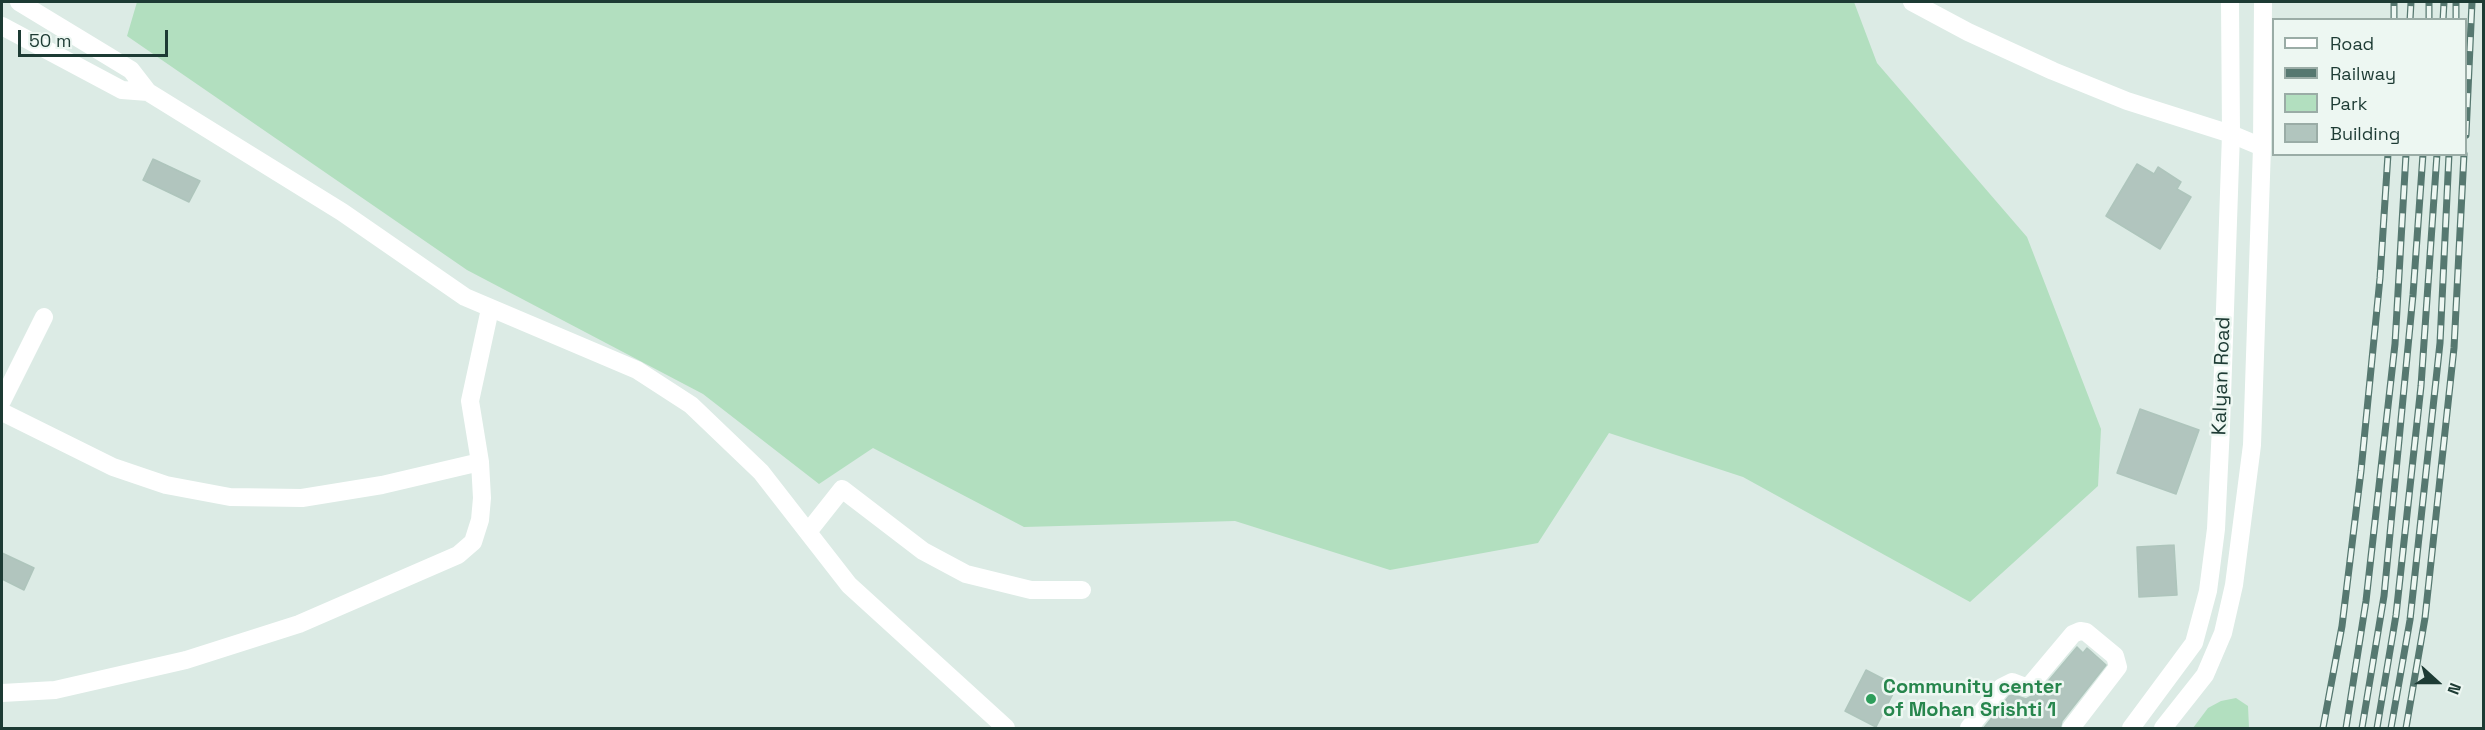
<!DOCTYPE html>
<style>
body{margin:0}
#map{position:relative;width:2485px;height:730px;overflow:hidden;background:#dcebe5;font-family:"Space Grotesk",sans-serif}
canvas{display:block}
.frame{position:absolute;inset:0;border:3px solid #1d3b34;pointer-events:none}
.legend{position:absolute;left:2272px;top:18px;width:195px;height:138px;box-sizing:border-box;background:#edf7f2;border:2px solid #9aaca6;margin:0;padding:8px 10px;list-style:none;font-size:18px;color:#1d3b34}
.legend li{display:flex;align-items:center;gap:12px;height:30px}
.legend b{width:30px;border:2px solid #9aaca6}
.north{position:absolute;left:2407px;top:652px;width:60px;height:60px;-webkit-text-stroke:4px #edf7f2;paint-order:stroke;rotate:111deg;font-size:16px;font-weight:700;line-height:24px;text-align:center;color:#1d3b34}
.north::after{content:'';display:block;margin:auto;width:21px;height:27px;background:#1d3b34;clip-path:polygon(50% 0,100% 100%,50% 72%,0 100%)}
.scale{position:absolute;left:18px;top:30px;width:150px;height:27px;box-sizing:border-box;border:3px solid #1d3b34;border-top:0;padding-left:8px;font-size:18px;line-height:21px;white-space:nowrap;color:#1d3b34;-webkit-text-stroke:4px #edf7f2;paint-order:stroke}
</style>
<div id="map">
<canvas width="2485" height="730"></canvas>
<div class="frame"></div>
<ul class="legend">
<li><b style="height:8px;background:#fff"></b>Road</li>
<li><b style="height:8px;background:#567870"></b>Railway</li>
<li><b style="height:16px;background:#b2dfbf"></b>Park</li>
<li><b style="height:16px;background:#b1c5be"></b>Building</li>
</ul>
<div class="north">N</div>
<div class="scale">50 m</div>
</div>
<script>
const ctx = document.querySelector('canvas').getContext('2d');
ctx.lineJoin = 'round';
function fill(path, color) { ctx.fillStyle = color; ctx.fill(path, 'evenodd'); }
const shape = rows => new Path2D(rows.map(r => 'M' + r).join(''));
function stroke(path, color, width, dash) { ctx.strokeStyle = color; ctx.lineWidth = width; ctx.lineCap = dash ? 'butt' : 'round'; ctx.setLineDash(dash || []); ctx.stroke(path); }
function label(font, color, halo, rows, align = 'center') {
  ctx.font = font + ' "Space Grotesk",sans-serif'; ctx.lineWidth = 5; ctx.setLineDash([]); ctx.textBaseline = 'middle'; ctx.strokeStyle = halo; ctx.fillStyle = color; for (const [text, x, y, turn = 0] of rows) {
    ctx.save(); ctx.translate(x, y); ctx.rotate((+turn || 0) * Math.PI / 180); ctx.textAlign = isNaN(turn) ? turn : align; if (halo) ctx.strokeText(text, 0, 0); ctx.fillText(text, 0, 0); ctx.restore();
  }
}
const green = shape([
 [137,2,1854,2,1877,63,2027,237,2101,429,2098,486,1970,602,1743,477,1609,433,1538,543,1390,570,1235,521,1024,527,873,448,819,484,703,394,467,270,127,36],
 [2236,698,2248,706,2249,728,2193,728,2208,708,2221,701]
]);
const building = shape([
 [153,159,200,181,189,202,143,180,153,159],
 [2137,164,2154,174,2158,167,2181,182,2177,189,2191,197,2160,249,2106,216,2137,164],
 [2140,409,2199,430,2176,494,2117,473,2140,409],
 [2174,545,2177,595,2139,597,2137,547,2174,545],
 [2,553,34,568,24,590,2,579,2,553],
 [2077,647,2083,653,2087,648,2106,665,2062,721,2060,729,1983,729,2009,696,2014,695,2026,699,2039,692,2077,647],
 [1866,670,1897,686,1876,727,1845,711,1866,670]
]);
const minor = shape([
 [1912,2,1968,32,2053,71,2127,101,2231,134,2262,147],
 [2,401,44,317],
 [2,412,113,467,166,485,230,497,302,498,382,485,480,462],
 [808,532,842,489,923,551,966,574,1031,590,1082,590],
 [2,693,55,690,186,660,299,624,458,555,473,542,480,520,482,498,480,462,470,401,490,309],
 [1969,728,2002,687,2012,682,2025,687,2031,684,2073,634,2080,631,2086,632,2115,656,2118,667,2071,728]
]);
const tertiary = shape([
 [19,2,131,70,148,92,342,212,465,297,637,370,691,405,761,472,849,585,1006,728],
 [2,26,122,90,148,92]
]);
const secondary = shape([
 [2131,728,2194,643,2208,591,2216,529,2221,426,2231,134,2230,2],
 [2163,728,2205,675,2223,633,2234,585,2252,445,2262,147,2263,2]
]);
const rail = shape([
 [2394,20,2394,2],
 [2410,20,2411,2],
 [2429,20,2429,2],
 [2443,20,2444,2],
 [2456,20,2456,2],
 [2466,135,2472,2],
 [2323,728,2342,626,2361,471,2380,278,2388,154],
 [2346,728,2366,601,2395,344,2406,154],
 [2362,728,2384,596,2413,295,2423,154],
 [2377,728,2396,615,2421,386,2437,154],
 [2391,728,2410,620,2440,343,2449,154],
 [2406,728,2425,618,2454,348,2464,154]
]);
const markers = [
 [1871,699,6,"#2e9e5b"]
];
const streetNames = [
 ["Kalyan Road",2222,376,-88]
];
const leisureNames = [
 ["Community center",1883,688],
 ["of Mohan Srishti 1",1883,711]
];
fill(green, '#b2dfbf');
fill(building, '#b1c5be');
stroke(building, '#aec5bc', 1.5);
stroke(minor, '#fff', 18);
stroke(tertiary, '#fff', 18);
stroke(secondary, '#fff', 18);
stroke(rail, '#567870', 7);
stroke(rail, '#edf7f2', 4.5, [14]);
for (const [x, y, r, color] of markers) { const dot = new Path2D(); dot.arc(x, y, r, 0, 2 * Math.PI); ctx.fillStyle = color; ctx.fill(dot); stroke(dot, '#edf7f2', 2); }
label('20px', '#1d3b34', '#edf7f2', streetNames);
label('bold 20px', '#27864d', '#edf7f2', leisureNames, 'left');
</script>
